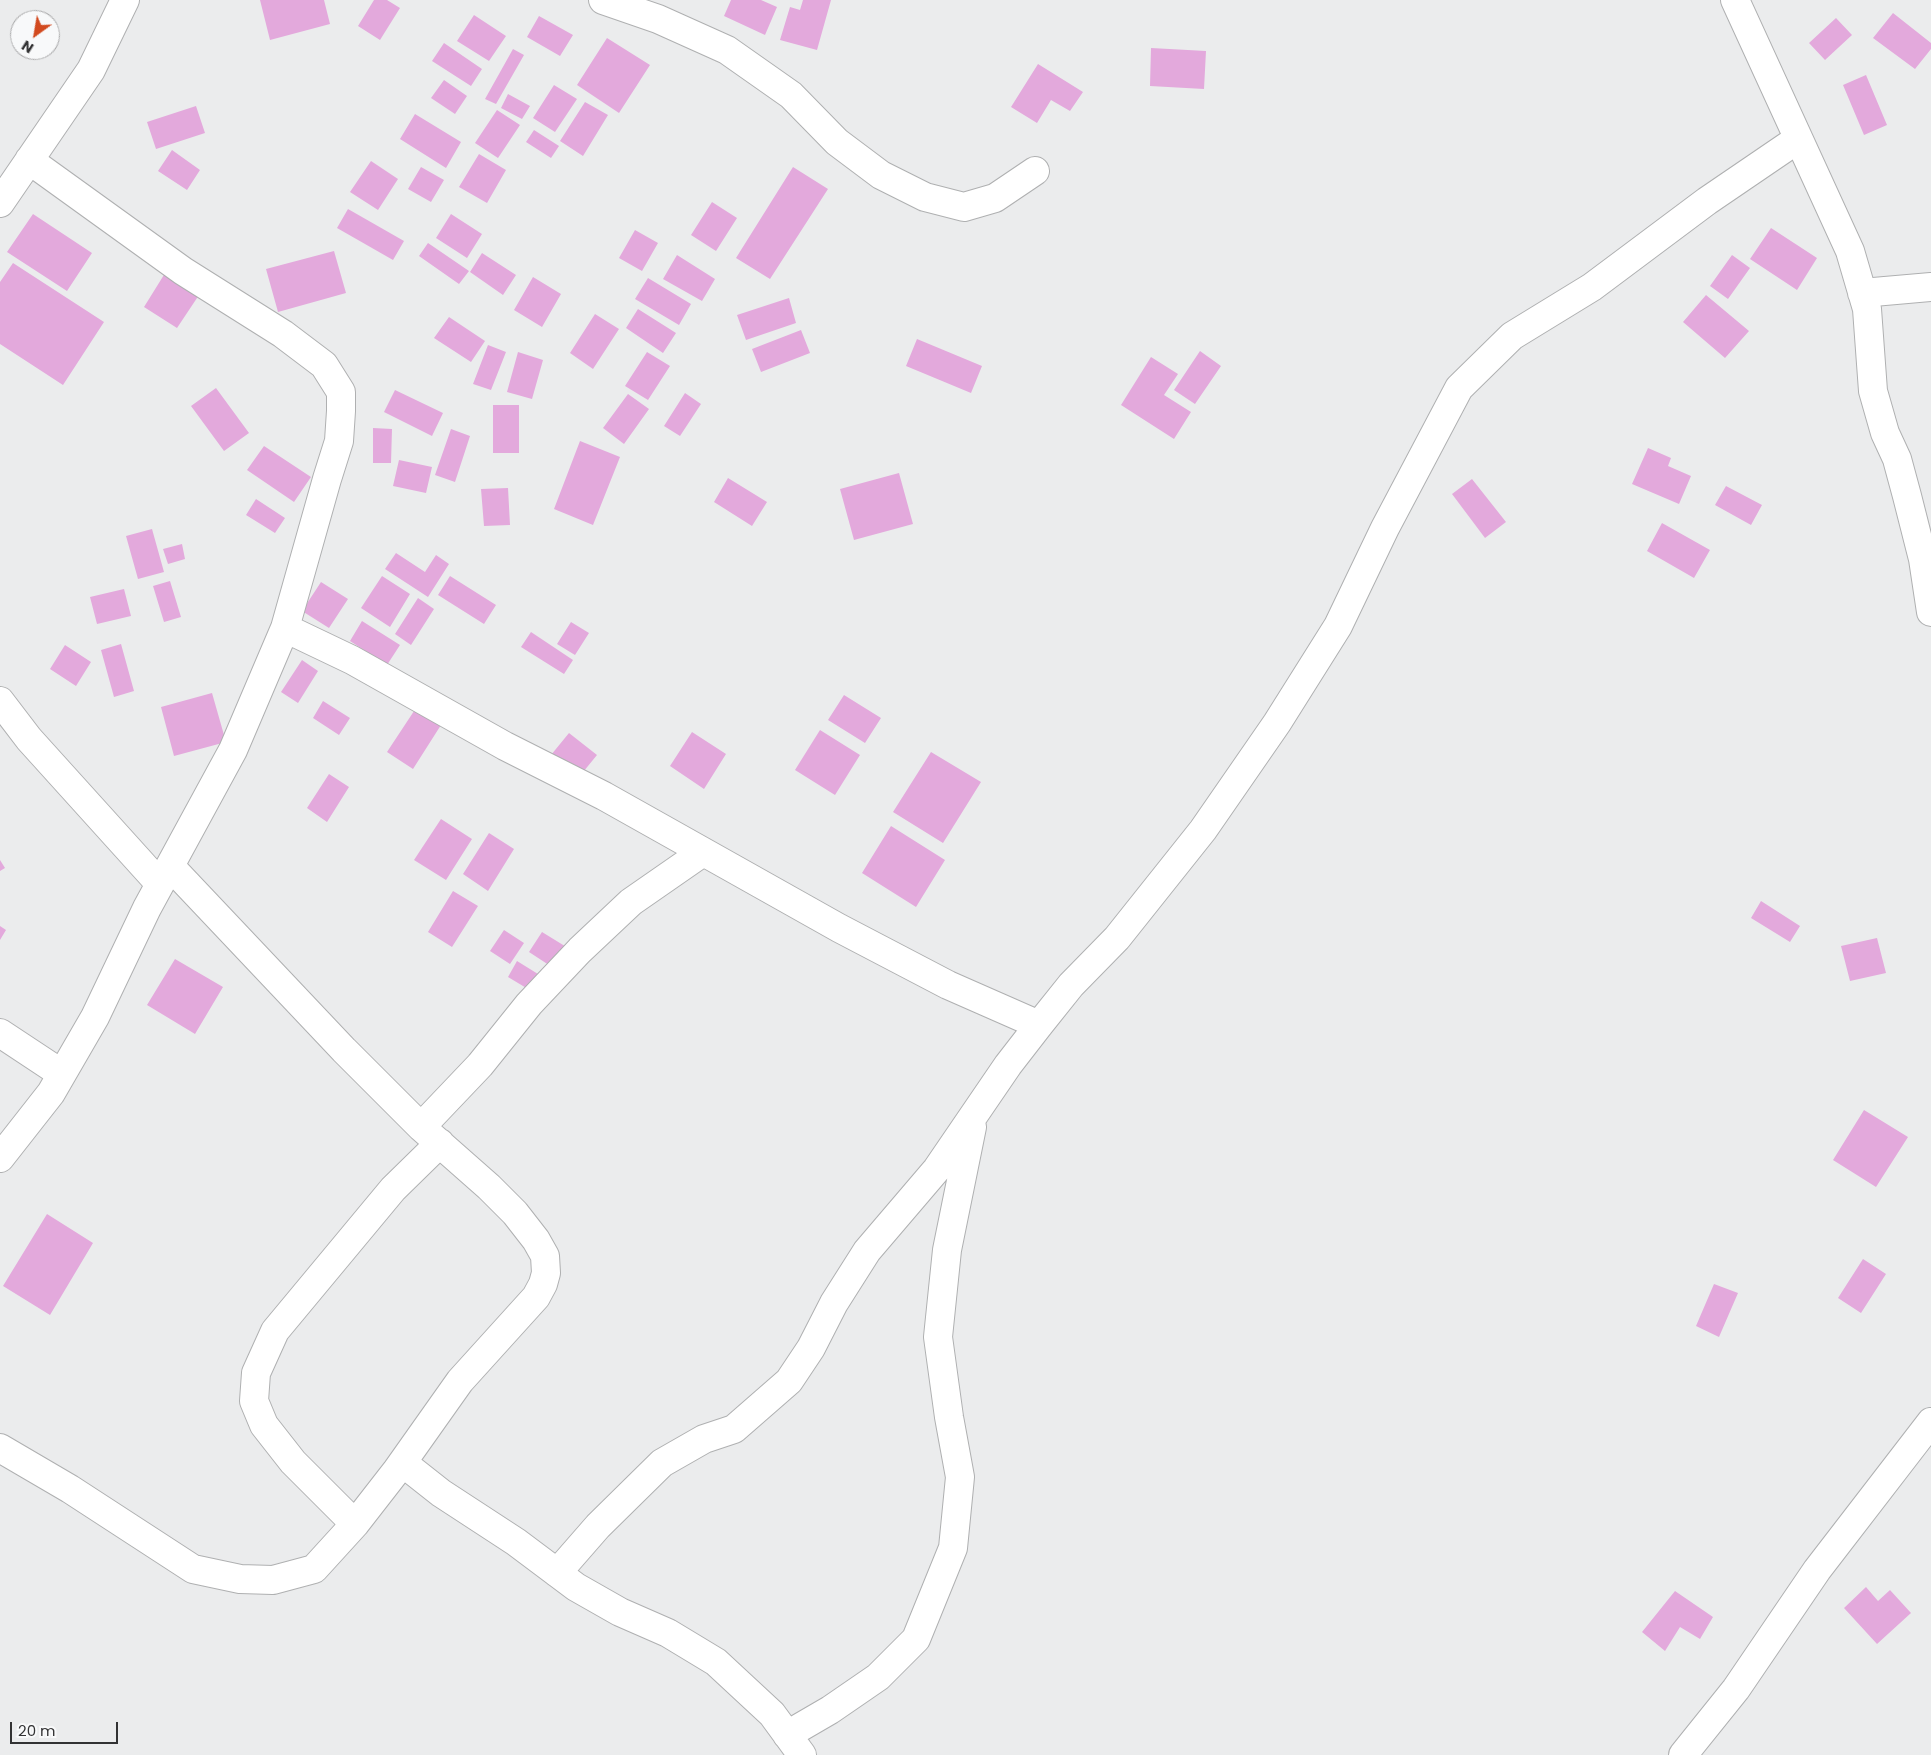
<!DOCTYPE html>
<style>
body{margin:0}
#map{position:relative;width:1931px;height:1755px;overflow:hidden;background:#ebeced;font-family:Poppins,sans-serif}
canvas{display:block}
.north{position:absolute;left:10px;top:10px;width:50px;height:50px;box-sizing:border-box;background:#f8f9fa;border:1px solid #a9a9aa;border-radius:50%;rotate:212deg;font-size:14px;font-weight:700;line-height:20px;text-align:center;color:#323233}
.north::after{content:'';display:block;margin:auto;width:18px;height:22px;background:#d24a1f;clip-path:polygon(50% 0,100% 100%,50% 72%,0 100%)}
.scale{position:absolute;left:10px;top:1722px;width:108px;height:22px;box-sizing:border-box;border:2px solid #323233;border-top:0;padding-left:6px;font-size:15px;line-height:18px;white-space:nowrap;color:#323233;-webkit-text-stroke:4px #f8f9fa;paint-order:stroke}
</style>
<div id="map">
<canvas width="1931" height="1755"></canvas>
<div class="north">N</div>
<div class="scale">20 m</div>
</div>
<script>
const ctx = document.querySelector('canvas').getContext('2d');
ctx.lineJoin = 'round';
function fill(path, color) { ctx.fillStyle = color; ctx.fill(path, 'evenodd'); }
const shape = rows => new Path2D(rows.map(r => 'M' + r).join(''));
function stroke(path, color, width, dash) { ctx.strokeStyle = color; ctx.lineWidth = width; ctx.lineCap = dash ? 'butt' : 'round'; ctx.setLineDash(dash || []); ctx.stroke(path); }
const building = shape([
 [260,0,324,0,330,24,270,40],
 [374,0,387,0,400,8,380,40,358,26],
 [731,0,761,0,777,7,765,35,724,16],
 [803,0,831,0,817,50,780,40,790,7,800,10],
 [1893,13,1931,43,1931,49,1915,69,1873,38],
 [474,15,506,36,489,61,457,41],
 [539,16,573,35,560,56,527,37],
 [1836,18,1852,35,1825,60,1809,43],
 [607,38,650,65,619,113,577,85],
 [444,43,482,69,471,86,432,61],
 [1151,48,1206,51,1204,89,1150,86],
 [513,49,524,55,496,104,485,99],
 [1038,64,1083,92,1070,111,1051,100,1037,123,1011,107],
 [1866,75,1887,125,1864,135,1843,85],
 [444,80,467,96,455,114,431,98],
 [554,85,577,99,555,132,533,118],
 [508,94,530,106,522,119,501,108],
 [585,102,608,115,583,156,560,141],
 [196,106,205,133,156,149,147,122],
 [497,110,520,125,498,158,475,143],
 [415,114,461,142,446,168,400,139],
 [534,130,559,146,551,158,526,142],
 [172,150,200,170,187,190,158,171],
 [479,154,506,170,487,203,459,187],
 [371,161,398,179,378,210,350,192],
 [421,167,444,180,431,202,408,189],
 [793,167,828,189,770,279,736,258],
 [712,202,737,218,716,251,691,235],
 [348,209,404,241,393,260,337,228],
 [33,214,92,253,67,291,7,252],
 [451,214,482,234,467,258,436,238],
 [1771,228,1817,258,1797,290,1750,259],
 [635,230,658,243,642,271,619,258],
 [428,243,469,271,459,284,419,256],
 [334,251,346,293,278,312,266,269],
 [482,253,516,275,503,295,470,272],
 [677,255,715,279,702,301,663,279],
 [1732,255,1750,268,1728,299,1710,286],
 [13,263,104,322,63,385,0,344,0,282],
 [167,270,201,292,177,328,144,307],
 [533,277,561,294,542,327,514,310],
 [648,278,691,304,679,325,635,299],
 [1706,295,1749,331,1725,358,1683,322],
 [789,298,796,323,746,340,737,315],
 [638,309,676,333,663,353,626,328],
 [595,314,619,329,593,369,570,353],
 [449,317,485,341,471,362,434,338],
 [801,330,810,353,761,372,752,349],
 [917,339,982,366,971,393,906,366],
 [488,345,506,352,491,390,473,384],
 [1200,351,1221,366,1195,404,1174,390],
 [518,352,543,360,532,399,507,392],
 [647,352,670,366,648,400,625,386],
 [1151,357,1178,374,1164,395,1191,412,1174,439,1121,405],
 [216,388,249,433,224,451,191,406],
 [395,390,443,413,432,436,384,412],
 [685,393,701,404,680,436,664,426],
 [628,394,649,409,624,444,603,428],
 [493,405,519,405,519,453,493,453],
 [373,428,392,429,391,463,373,463],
 [451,429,470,436,455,482,435,475],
 [580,441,620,457,593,525,554,509],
 [264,446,311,477,294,502,247,470],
 [1648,448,1671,458,1668,466,1691,476,1679,504,1632,484],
 [399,460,432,467,426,493,393,486],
 [899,473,913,524,854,540,840,489],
 [728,478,767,502,752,526,714,502],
 [1472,479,1506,522,1485,538,1452,494],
 [1726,486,1762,505,1751,525,1715,505],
 [508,488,510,525,484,526,481,489],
 [256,499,285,518,275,533,246,515],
 [1662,523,1710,550,1694,578,1647,551],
 [152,529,164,572,138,579,126,536],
 [182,544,185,559,168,564,163,549],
 [396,553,425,572,436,555,449,564,428,597,385,569],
 [382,576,410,594,390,627,361,608],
 [450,576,496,605,484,624,438,595],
 [170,581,181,617,164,622,153,586],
 [321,582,348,599,329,628,302,611],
 [124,589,131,616,97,624,90,597],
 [418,598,434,609,411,645,395,634],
 [362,621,400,645,387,665,350,641],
 [571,622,589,633,575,655,557,644],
 [531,632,573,660,564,674,521,647],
 [121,644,134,691,114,697,101,650],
 [65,645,91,662,76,686,50,669],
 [302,660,318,671,298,703,281,692],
 [212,693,226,742,174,756,161,707],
 [844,695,881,718,865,743,828,720],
 [323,701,350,718,339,735,313,718],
 [416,708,441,725,413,769,387,752],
 [820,730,860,755,835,795,795,770],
 [692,732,726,754,704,789,670,766],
 [569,733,597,755,579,777,551,755],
 [931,752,981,782,943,843,893,812],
 [329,774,349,787,327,822,307,808],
 [441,819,472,839,446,880,414,860],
 [891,826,945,860,916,907,862,873],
 [489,833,514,849,488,891,463,874],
 [0,860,5,868,0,871],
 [453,891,478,906,452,947,428,932],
 [1761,901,1800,926,1790,942,1751,918],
 [0,926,6,930,0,940],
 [504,930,524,943,510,964,490,951],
 [542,932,568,948,555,969,529,952],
 [1877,938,1886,973,1850,981,1841,946],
 [175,959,223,987,195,1034,147,1005],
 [517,961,538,974,528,989,508,977],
 [1864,1110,1908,1137,1876,1187,1833,1160],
 [47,1214,93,1243,50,1315,3,1286],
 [1863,1259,1886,1274,1861,1313,1838,1298],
 [1714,1284,1738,1293,1719,1337,1696,1326],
 [1866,1587,1878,1601,1890,1590,1911,1613,1877,1644,1844,1608],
 [1675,1591,1713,1617,1700,1639,1680,1627,1665,1651,1642,1632]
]);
const minor = shape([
 [603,0,658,19,727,50,791,95,837,142,881,175,925,197,964,207,995,198,1035,171],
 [1735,0,1850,251,1867,309,1873,391,1885,433,1897,459,1907,496,1923,559,1931,612],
 [0,203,91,70,125,0],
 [1862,293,1931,287],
 [285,628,352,660,505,746,604,796,839,928,948,985,1039,1025],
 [0,701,29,739,160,884],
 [0,1033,62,1074],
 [421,1127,480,1065,529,1004,580,950,631,902,703,852],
 [0,1158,51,1093,95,1017,147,908,233,750,285,628,327,479,339,441,341,411,341,392,324,365,283,334,183,271,29,160],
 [0,1448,70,1489,193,1569,240,1579,273,1580,314,1569,355,1524,397,1470,460,1381,536,1297,543,1284,546,1273,545,1256,536,1240,515,1213,489,1187,421,1127,344,1050,170,866],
 [403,1463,441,1493,516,1542,576,1587,620,1612,668,1633,716,1662,772,1714,802,1755],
 [355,1524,293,1462,264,1425,254,1401,256,1373,275,1331,393,1189,440,1143],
 [557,1573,598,1526,662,1463,704,1439,734,1429,789,1381,811,1348,834,1303,867,1251,937,1169,1008,1065,1039,1025,1071,985,1117,938,1203,830,1277,723,1338,626,1385,528,1459,388,1512,336,1592,287,1707,201,1798,139],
 [787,1735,830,1710,878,1677,916,1639,953,1548,960,1477,949,1417,938,1337,947,1250,972,1127],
 [1683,1755,1736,1689,1817,1570,1931,1422]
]);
fill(building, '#e3a9dc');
stroke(minor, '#afb0b1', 30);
stroke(minor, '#fff', 28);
</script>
